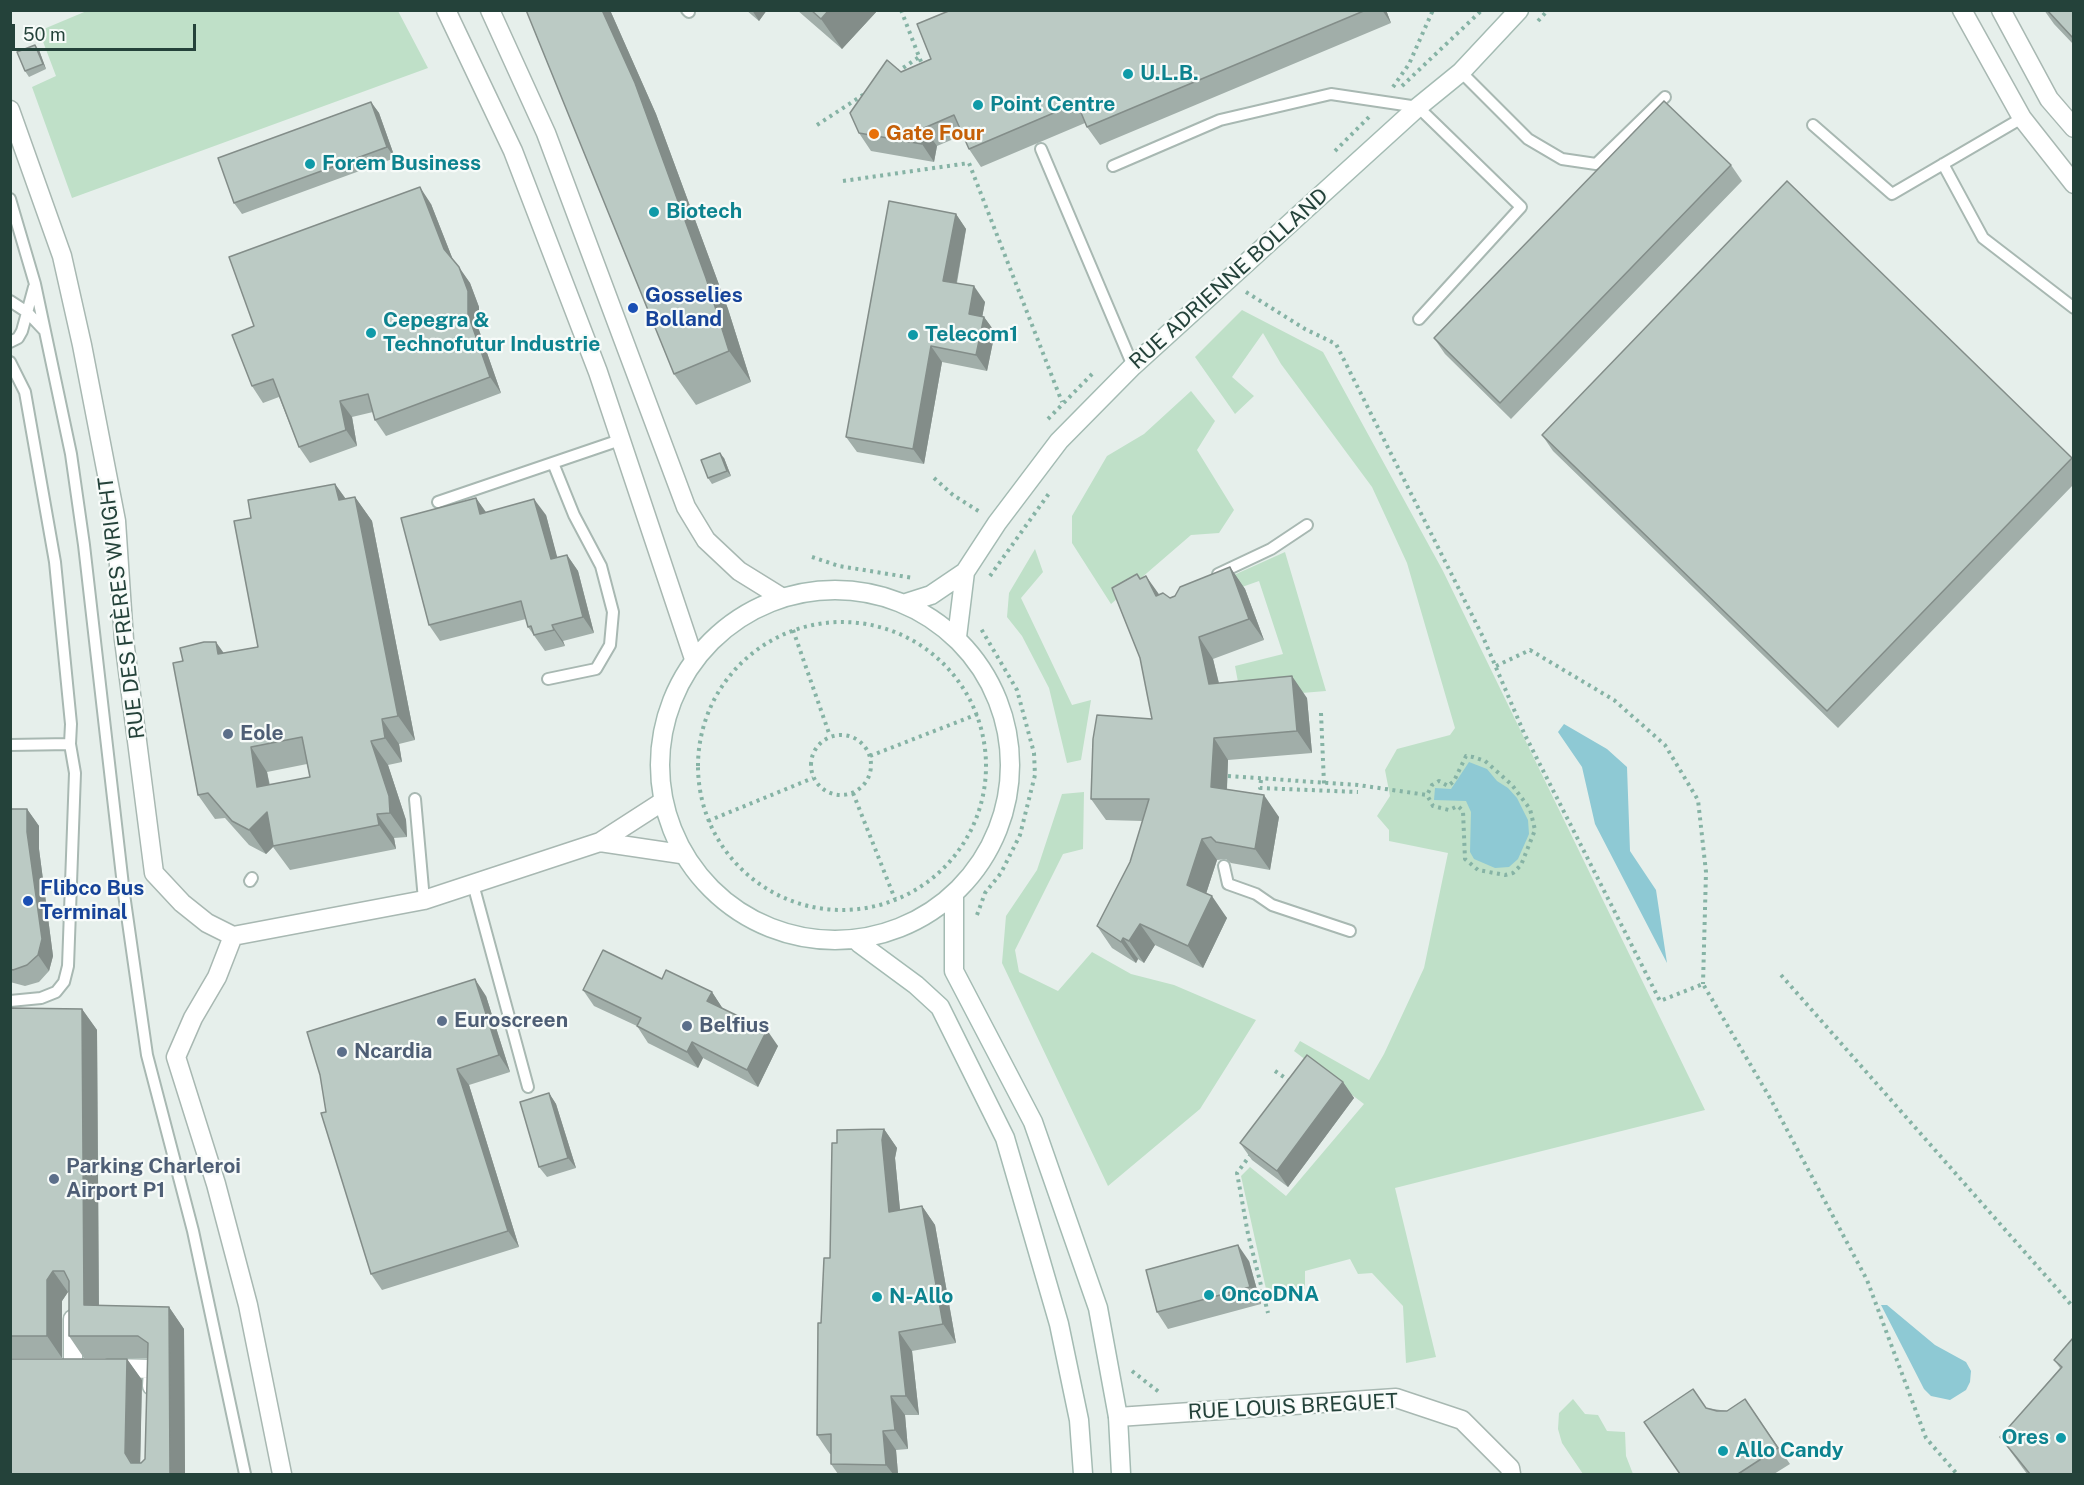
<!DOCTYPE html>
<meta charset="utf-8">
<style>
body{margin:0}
#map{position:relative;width:2084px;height:1485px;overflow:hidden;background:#e6efeb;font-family:"Public Sans",sans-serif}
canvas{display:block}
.frame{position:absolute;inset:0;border:12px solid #24423a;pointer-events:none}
.scale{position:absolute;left:12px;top:24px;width:184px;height:27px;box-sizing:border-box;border:3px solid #24423a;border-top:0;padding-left:8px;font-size:18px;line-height:21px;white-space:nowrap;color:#24423a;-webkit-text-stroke:4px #f7fbf9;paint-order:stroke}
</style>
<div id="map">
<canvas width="2084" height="1485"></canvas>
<div class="frame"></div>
<div class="scale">50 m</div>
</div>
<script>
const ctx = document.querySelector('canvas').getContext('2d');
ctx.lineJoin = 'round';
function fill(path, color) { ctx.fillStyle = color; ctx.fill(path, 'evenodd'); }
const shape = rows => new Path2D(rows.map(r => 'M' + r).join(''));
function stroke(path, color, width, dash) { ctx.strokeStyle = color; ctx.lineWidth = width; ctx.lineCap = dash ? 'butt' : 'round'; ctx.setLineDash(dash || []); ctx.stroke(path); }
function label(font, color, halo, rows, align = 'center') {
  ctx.font = font + ' "Public Sans",sans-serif'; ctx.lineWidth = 4.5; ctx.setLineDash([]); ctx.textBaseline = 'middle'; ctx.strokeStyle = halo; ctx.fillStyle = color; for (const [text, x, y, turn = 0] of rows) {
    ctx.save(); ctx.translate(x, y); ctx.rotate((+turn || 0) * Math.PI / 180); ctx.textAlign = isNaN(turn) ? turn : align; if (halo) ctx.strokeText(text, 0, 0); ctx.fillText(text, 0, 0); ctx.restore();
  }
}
const green = shape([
 [89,10,398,11,428,68,72,198,32,87,56,76,39,31],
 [1242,310,1323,352,1443,571,1705,1110,1395,1188,1436,1357,1406,1363,1403,1306,1372,1273,1358,1274,1350,1259,1305,1271,1305,1289,1268,1298,1241,1176,1250,1167,1286,1196,1364,1104,1294,1051,1300,1041,1369,1080,1384,1054,1424,968,1448,853,1389,841,1389,830,1377,816,1390,796,1385,770,1397,749,1450,735,1455,728,1407,563,1372,487,1281,364,1263,333,1232,377,1254,396,1235,414,1195,357],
 [1191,391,1215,421,1197,450,1234,510,1219,533,1191,535,1111,604,1072,543,1072,516,1107,456,1144,434],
 [1035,549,1043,572,1021,598,1072,705,1091,700,1081,760,1067,763,1049,688,1022,636,1007,617,1009,593],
 [1285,552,1326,691,1241,698,1235,666,1283,654,1259,581,1194,604,1205,588],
 [1084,792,1083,849,1063,854,1015,950,1019,972,1058,991,1092,952,1131,974,1174,985,1256,1020,1200,1109,1108,1186,1002,963,1006,916,1037,870,1062,794],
 [1573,1399,1585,1414,1598,1415,1607,1431,1625,1432,1626,1456,1633,1474,1583,1474,1562,1443,1558,1429,1559,1413]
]);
const water = shape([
 [1564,724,1607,749,1627,767,1630,851,1656,890,1667,963,1595,824,1582,767,1558,732],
 [1469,762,1487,769,1497,781,1508,788,1517,798,1528,820,1529,834,1518,859,1509,867,1495,868,1474,859,1470,852,1471,812,1466,801,1434,800,1435,788,1451,789],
 [1881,1305,1887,1305,1935,1345,1966,1362,1971,1371,1970,1382,1966,1390,1950,1400,1931,1396,1924,1389]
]);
const path = shape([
 [901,10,923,67],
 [1538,21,1548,10],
 [897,72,919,57],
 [1402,86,1482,10],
 [1393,87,1409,64,1433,10],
 [817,125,866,93],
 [1335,151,1370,116],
 [843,181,969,163,1062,402],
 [1246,292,1305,329,1336,344,1483,637,1524,733,1660,1001,1703,984,1770,1098,1867,1280,1926,1438,1957,1474],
 [1048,419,1095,371],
 [934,478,953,495,980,512],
 [812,557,839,566,913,578],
 [990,576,1050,492],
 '698 766a144 144 0 1 1 288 0a144 144 0 1 1-288 0Z',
 [793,630,830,736],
 [1496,666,1530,650,1614,700,1665,745,1698,800,1706,872,1703,984],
 [1321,713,1324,784],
 '811 765a30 30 0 1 1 60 0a30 30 0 1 1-60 0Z',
 [870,756,978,714],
 [1228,776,1358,785,1427,795,1432,785,1439,781,1448,786,1454,781,1466,756,1473,757,1485,761,1512,785,1530,809,1535,830,1521,865,1513,873,1505,875,1478,870,1465,859,1463,811,1458,806,1449,810,1433,806,1427,795],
 [1261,780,1260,788,1358,792],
 [853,793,895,899],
 [708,821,813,778],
 [977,915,985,893,1001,873,1020,835,1035,775,1034,753,1017,690,980,627],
 [1781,975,2074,1308],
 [1275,1071,1291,1082],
 [1251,1154,1237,1173,1248,1234,1268,1313],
 [1132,1371,1159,1392]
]);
const lane = shape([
 [687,10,689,12],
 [1461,72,1528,139,1562,159,1596,164,1665,97],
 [1813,125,1892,194,2022,118],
 [1041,149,1133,366],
 [1943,164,1983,238,2074,308],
 [1113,166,1220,120,1331,94,1418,107,1521,207,1419,319],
 [10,199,35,284,71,454,84,545,124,894,147,1055,193,1231,245,1474],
 [10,301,27,312,44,330],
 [10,342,18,338,22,331,34,287],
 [10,362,25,392,55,562,71,724,70,744,10,745],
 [438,502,620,440],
 [1218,574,1271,549,1307,525],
 [548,679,596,669,610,645,613,612,601,566,574,515,553,463],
 [415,799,424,900],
 [1224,866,1228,884,1256,894,1272,905,1350,931],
 [250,881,252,878],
 [473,884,528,1087],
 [10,1001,41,998,56,992,64,982,68,966,75,773,70,744]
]);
const street = shape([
 [446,10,513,151,598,372,694,659],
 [490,10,546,133,686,507,706,540,739,571,781,597],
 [1962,10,2022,118,2074,184],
 [2001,10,2049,99,2074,128],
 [10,110,62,256,82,345,116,521,124,640,154,873,182,903,207,923,233,936],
 [600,842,681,854],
 [233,936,217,977,193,1018,176,1057,216,1184,248,1305,282,1474],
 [233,936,424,900,600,842,662,802],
 [73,1368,73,1319],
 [110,1368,153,1369,152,1386],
 [1118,1417,1396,1398,1462,1420,1510,1468,1511,1474]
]);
const secondary = shape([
 '660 765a175 175 0 1 1 350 0a175 175 0 1 1-350 0Z',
 [906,603,931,595,965,572,997,523,1059,441,1133,366,1418,107,1461,72,1519,10],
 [957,637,965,572],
 [954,897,954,971,1033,1122,1098,1308,1118,1417,1121,1474],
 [859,943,916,985,940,1007,1005,1138,1059,1324,1079,1420,1083,1474]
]);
const wall = shape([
 [526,10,610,10,656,114,728,309,751,382,696,405,674,374],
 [746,10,767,10,759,21],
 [797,10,878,10,842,49],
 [951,10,1386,10,1391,23,1100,145,1087,127,1085,123,981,167,969,149,963,135,937,146,934,162,871,151,859,133,901,72,931,59],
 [2044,10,2073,10,2073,44,2054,24],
 [39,50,46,69,29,77,25,71],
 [371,102,379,113,395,158,242,214,234,203],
 [1731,165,1742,181,1511,419,1445,354,1434,338],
 [431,204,453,260,470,283,479,307,479,330,501,393,386,436,375,420,373,412,352,417,357,446,310,463,299,447,279,397,263,403,252,386,254,326],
 [956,214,966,229,957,283,985,302,982,317,984,317,995,332,987,371,942,362,924,464,857,452,846,437],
 [1542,435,2072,458,2073,460,2073,485,1838,728,1553,451],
 [724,458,731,476,712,484,708,478],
 [335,484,346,499,355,497,372,521,415,740,399,744,402,762,388,765,406,820,407,837,394,838,396,849,290,870,273,847,266,854,249,845,225,818,215,819,198,795,258,647,251,518],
 [307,764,310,777,270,785,267,772],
 [476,498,486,512,546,515,557,558,567,555,578,571,594,633,563,641,565,646,545,651,528,627,526,619,440,641,429,625],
 [1230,567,1245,589,1264,640,1213,659,1219,683,1307,698,1312,753,1228,760,1227,790,1279,817,1270,870,1231,863,1226,859,1217,860,1206,894,1227,918,1203,968,1155,945,1144,963,1138,959,1136,963,1112,948,1097,926,1130,862,1143,821,1106,820,1091,799,1152,719,1140,579,1159,595,1170,598],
 [10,809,27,809,39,826,39,849,53,956,49,971,39,982,25,986,10,982],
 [662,979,712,992,723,1009,778,1046,758,1087,703,1058,698,1068,648,1043,637,1026,594,1006,583,990],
 [486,996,510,1072,469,1085,519,1247,382,1290,371,1274],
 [10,1008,82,1009,97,1030,99,1306,169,1307,184,1329,185,1474,10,1474,127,1359,142,1380,140,1463,141,1463,145,1459,148,1358,84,1358,69,1336,69,1292,68,1292,62,1301,62,1358,10,1358],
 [1343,1082,1354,1098,1288,1187,1252,1160,1240,1143],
 [549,1093,556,1104,576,1168,547,1177,539,1167],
 [884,1129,897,1148,895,1158,900,1210,922,1206,935,1225,956,1343,912,1351,919,1415,905,1415,908,1449,896,1450,898,1474,838,1474,831,1464,831,1454,830,1454,817,1435,821,1323,830,1258,837,1143],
 [1249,1261,1261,1304,1168,1329,1157,1312],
 [2073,1338,2073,1474,2027,1474,2000,1437,2060,1368,2054,1360],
 [1745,1399,1790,1464,1774,1474,1680,1474,1707,1408,1727,1411]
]);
const shadedWall = shape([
 [602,10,610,10,656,114,728,309,751,382,729,351],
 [752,10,767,10,759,21],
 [829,10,878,10,842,49,821,19],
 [1382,10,1386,10,1391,23],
 [35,45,39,50,46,69,43,64],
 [371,102,379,113,395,158,387,147],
 [924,128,937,146,934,162,922,144],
 [420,187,431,204,455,265,444,249],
 [956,214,966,229,954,296,943,281],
 [459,267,470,283,479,307,479,330,501,393,490,377,468,314],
 [974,286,985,302,980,329,969,314],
 [984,317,995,332,987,371,976,355],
 [931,346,942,362,924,464,913,449],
 [340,401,352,417,357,446,346,430],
 [720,453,724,458,731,476,727,471],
 [335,484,352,508,339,500],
 [355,497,372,521,415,740,398,716],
 [476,498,487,514,480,514],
 [534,499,546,515,562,575,551,559],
 [567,555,578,571,594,633,583,617],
 [1230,567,1245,589,1264,640,1249,619],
 [1146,576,1161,597,1156,596],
 [552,625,563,641,565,646,554,630],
 [1199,637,1213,659,1224,705,1209,684],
 [216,642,233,666,218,654],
 [1292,676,1307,698,1312,753,1297,731],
 [382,719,399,744,402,762,385,738],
 [1214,738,1228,760,1226,809,1211,787],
 [371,741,388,765,406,820,407,837,390,813],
 [251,747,267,772,274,811,257,787],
 [1264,795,1279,817,1270,870,1255,849],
 [27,809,39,826,39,849,53,956,49,971,38,955,27,832],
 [267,812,273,847,266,854,249,830],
 [377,814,394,838,396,849,379,825],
 [1202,839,1217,860,1202,906,1187,885],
 [1212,896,1227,918,1203,968,1188,946],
 [1140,924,1155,945,1144,963,1129,941],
 [1123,938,1138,959,1136,963,1121,942],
 [475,979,486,996,510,1072,499,1055],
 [712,992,723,1009,707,1001],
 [82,1009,97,1030,99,1327,84,1305],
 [767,1030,778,1046,758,1087,747,1070],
 [692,1042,703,1058,698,1068,687,1052],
 [457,1069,469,1085,519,1247,508,1231],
 [1343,1082,1354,1098,1288,1187,1277,1171],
 [549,1093,556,1104,576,1168,568,1158],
 [884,1129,897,1148,895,1158,902,1230,889,1212,882,1140],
 [922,1206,935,1225,956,1343,943,1324],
 [1238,1245,1249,1261,1261,1304,1250,1287],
 [53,1271,68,1292,62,1301,62,1358,47,1336,47,1280],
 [169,1307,184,1329,185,1474,170,1474],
 [899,1332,912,1351,919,1415,906,1396],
 [127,1359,142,1380,140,1474,125,1453],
 [891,1396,905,1415,908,1449,895,1430],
 [883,1431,896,1450,898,1474,893,1474,886,1465]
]);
const building = shape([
 [526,10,602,10,635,83,706,278,729,351,674,374,526,10],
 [811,10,829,10,821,19,811,10],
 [951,10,1366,10,1087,127,1077,103,969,149,954,115,924,128,922,144,859,133,850,113,887,60,901,72,931,59,917,24,951,10],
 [2047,10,2073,10,2073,38,2047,10],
 [35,45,43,64,25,71,17,52,35,45],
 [1664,101,1731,165,1500,403,1434,338,1664,101],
 [371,102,387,147,234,203,218,158,371,102],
 [1787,181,2072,458,1827,711,1542,435,1787,181],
 [420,187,444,249,459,267,468,291,468,314,490,377,375,420,368,394,340,401,346,430,299,447,273,379,252,386,232,335,254,326,229,257,420,187],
 [889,201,956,214,943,281,974,286,969,314,984,317,976,355,931,346,913,449,846,437,889,201],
 [720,453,727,471,708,478,701,460,720,453],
 [335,484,339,500,355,497,398,716,382,719,385,738,371,741,389,796,390,813,377,814,379,825,273,846,267,812,249,830,232,821,208,793,198,795,173,663,183,661,180,648,204,642,216,642,218,654,258,647,234,521,251,518,248,500,335,484],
 [302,737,310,777,257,787,251,747,302,737],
 [476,498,480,514,534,499,551,559,567,555,583,617,552,625,554,630,534,635,531,626,528,627,521,601,429,625,401,518,476,498],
 [1230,567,1249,619,1199,637,1209,684,1292,676,1297,731,1214,738,1211,787,1264,795,1255,849,1216,842,1211,837,1202,839,1187,885,1212,896,1188,946,1140,924,1129,941,1123,938,1121,942,1097,926,1130,862,1149,799,1091,799,1093,739,1097,715,1152,719,1140,658,1112,588,1137,574,1140,579,1146,576,1156,596,1163,593,1170,598,1175,596,1180,587,1230,567],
 [10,809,27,809,27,832,42,939,38,955,27,965,13,970,10,969,10,809],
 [603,950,662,979,666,970,712,992,707,1001,767,1030,747,1070,692,1042,687,1052,637,1026,641,1018,583,990,603,950],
 [475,979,499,1055,457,1069,508,1231,371,1274,321,1113,326,1112,320,1075,307,1032,475,979],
 [10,1008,82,1009,84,1305,169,1307,170,1474,10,1474,10,1359,127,1359,125,1453,131,1463,141,1463,145,1459,148,1343,138,1336,69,1336,69,1281,64,1271,53,1271,47,1280,47,1336,10,1336,10,1008],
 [1307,1055,1343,1082,1277,1171,1240,1143,1307,1055],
 [549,1093,568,1158,539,1167,520,1102,549,1093],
 [884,1129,882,1140,889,1212,922,1206,943,1324,899,1332,906,1396,891,1396,895,1430,883,1431,886,1465,831,1464,831,1434,817,1435,818,1323,821,1323,824,1258,830,1258,832,1143,837,1143,837,1130,884,1129],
 [1238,1245,1250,1287,1157,1312,1146,1270,1238,1245],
 [2073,1338,2073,1474,2030,1474,2000,1437,2062,1367,2054,1360,2073,1338],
 [1693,1389,1706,1408,1717,1411,1727,1411,1745,1399,1778,1448,1738,1474,1680,1474,1644,1422,1693,1389]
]);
const markers = [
 [1128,74,6,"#0f9aa8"],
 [978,105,6,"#0f9aa8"],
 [874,134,6,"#e8710a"],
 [310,164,6,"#0f9aa8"],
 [654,212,6,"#0f9aa8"],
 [633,308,6,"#1a4fb4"],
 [371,333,6,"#0f9aa8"],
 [913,335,6,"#0f9aa8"],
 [228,734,6,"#5c6f8a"],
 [28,901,6,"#1a4fb4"],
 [442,1021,6,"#5c6f8a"],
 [687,1026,6,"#5c6f8a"],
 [342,1052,6,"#5c6f8a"],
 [54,1179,6,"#5c6f8a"],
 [1209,1295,6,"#0f9aa8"],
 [877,1297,6,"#0f9aa8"],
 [2061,1438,6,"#0f9aa8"],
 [1723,1451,6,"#0f9aa8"]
];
const cultureNames = [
 ["U.L.B.",1140,74],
 ["Point Centre",990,105],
 ["Forem Business",322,164],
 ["Biotech",666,212],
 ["Cepegra &",383,321],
 ["Technofutur Industrie",383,345],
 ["Telecom1",925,335],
 ["OncoDNA",1221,1295],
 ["N-Allo",889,1297],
 ["Ores",2049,1438,"right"],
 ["Allo Candy",1735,1451]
];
const foodNames = [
 ["Gate Four",886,134]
];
const streetNames = [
 ["RUE ADRIENNE BOLLAND",1229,279,-42],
 ["RUE DES FRÈRES WRIGHT",122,608,-97],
 ["RUE LOUIS BREGUET",1293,1407,-3]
];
const transitNames = [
 ["Gosselies",645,296],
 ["Bolland",645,320],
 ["Flibco Bus",40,889],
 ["Terminal",40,913]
];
const serviceNames = [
 ["Eole",240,734],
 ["Euroscreen",454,1021],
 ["Belfius",699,1026],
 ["Ncardia",354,1052],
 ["Parking Charleroi",66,1167],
 ["Airport P1",66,1191]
];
fill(green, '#bfe0c8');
fill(water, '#8ec9d4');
stroke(lane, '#a8b8b2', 14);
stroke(street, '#a8b8b2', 21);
stroke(secondary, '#a4bbb3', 21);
stroke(path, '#86b3a5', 4, [3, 4.5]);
stroke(lane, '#fff', 10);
stroke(street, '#fff', 18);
stroke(secondary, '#fff', 18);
fill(wall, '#a1aea9');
fill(shadedWall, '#838d89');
fill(building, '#bbcac4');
stroke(building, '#838d89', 1.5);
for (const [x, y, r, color] of markers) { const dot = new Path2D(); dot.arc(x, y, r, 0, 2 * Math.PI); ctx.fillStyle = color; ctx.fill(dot); stroke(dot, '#f7fbf9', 2); }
label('bold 21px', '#0d838f', '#f7fbf9', cultureNames, 'left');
label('bold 21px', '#c56008', '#f7fbf9', foodNames, 'left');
label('21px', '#24423a', '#f7fbf9', streetNames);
label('bold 21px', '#164399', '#f7fbf9', transitNames, 'left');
label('bold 21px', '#4e5e75', '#f7fbf9', serviceNames, 'left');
</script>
